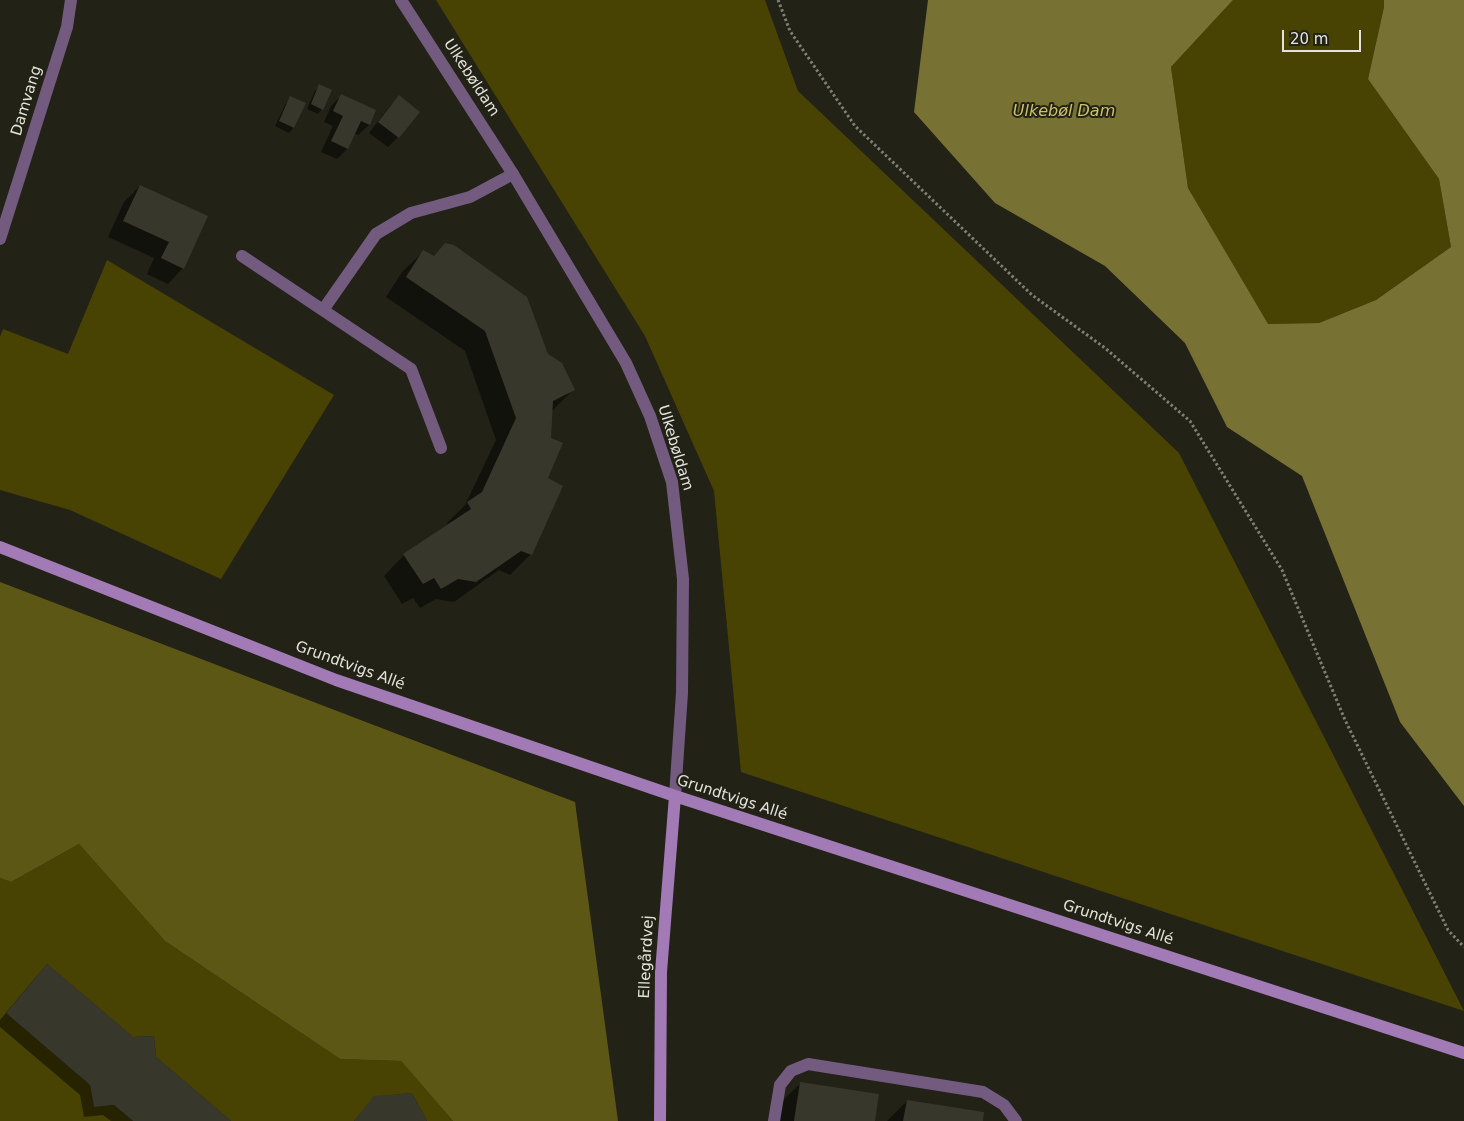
<!DOCTYPE html>
<meta charset="utf-8">
<style>
body{margin:0}
#map{position:relative;width:1464px;height:1121px;overflow:hidden;background:#232217;font-family:"DejaVu Sans",sans-serif}
canvas{display:block}
.scale{position:absolute;left:1282px;top:30px;width:79px;height:22px;box-sizing:border-box;border:2px solid #e3e3db;border-top:0;padding-left:6px;font-size:15px;line-height:18px;white-space:nowrap;color:#e3e3db;-webkit-text-stroke:4px #232217;paint-order:stroke}
</style>
<div id="map">
<canvas width="1464" height="1121"></canvas>
<div class="scale">20 m</div>
</div>
<script>
const ctx = document.querySelector('canvas').getContext('2d');
ctx.lineJoin = 'round';
function fill(path, color) { ctx.fillStyle = color; ctx.fill(path, 'evenodd'); }
const shape = rows => new Path2D(rows.map(r => 'M' + r).join(''));
function stroke(path, color, width, dash) { ctx.strokeStyle = color; ctx.lineWidth = width; ctx.lineCap = dash ? 'butt' : 'round'; ctx.setLineDash(dash || []); ctx.stroke(path); }
function label(font, color, halo, rows, align = 'center') {
  ctx.font = font + ' "DejaVu Sans",sans-serif'; ctx.lineWidth = 4; ctx.setLineDash([]); ctx.textBaseline = 'middle'; ctx.strokeStyle = halo; ctx.fillStyle = color; for (const [text, x, y, turn = 0] of rows) {
    ctx.save(); ctx.translate(x, y); ctx.rotate((+turn || 0) * Math.PI / 180); ctx.textAlign = isNaN(turn) ? turn : align; if (halo) ctx.strokeText(text, 0, 0); ctx.fillText(text, 0, 0); ctx.restore();
  }
}
const green = shape([
 [436,0,765,0,798,91,1179,453,1464,1011,741,772,714,491,645,336],
 [1233,0,1384,0,1384,7,1368,79,1439,179,1451,247,1376,300,1319,323,1267,324,1188,188,1171,67],
 [107,260,334,395,221,579,70,510,0,490,0,337,3,329,68,354],
 [79,844,165,941,340,1059,401,1061,453,1121,427,1121,412,1093,374,1097,354,1121,231,1121,156,1057,154,1036,133,1037,47,964,6,1013,90,1085,94,1107,114,1105,133,1121,0,1121,0,878,11,882]
]);
const forest = shape([
 [0,582,575,802,618,1121,453,1121,401,1061,340,1059,165,941,79,844,11,882,0,878]
]);
const water = shape([
 [928,0,1233,0,1171,67,1188,188,1268,324,1319,323,1376,300,1451,247,1439,179,1368,79,1384,7,1384,0,1464,0,1464,806,1400,722,1302,476,1227,427,1185,343,1105,266,995,203,914,112]
]);
const shadow = shape([
 [320,86,322,109,318,114,307,109,315,91],
 [341,96,375,111,369,125,358,135,354,133,347,149,337,159,321,152,333,126,324,122,331,106],
 [399,97,398,137,388,147,369,133,389,107],
 [291,98,293,128,289,133,275,126,286,103],
 [140,186,183,268,168,284,147,274,154,258,108,237,124,202],
 [423,252,547,355,573,390,551,412,546,479,531,554,510,575,499,570,454,602,436,599,420,608,413,598,402,604,384,576,404,555,448,526,447,523,465,505,496,440,465,351,386,297,402,272],
 [37,976,155,1057,229,1121,111,1121,103,1115,84,1117,80,1095,0,1027,0,1020],
 [801,1083,874,1121,777,1121,780,1103],
 [907,1101,982,1121,887,1121]
]);
const building = shape([
 [319,84,332,90,323,110,311,104],
 [341,94,376,110,370,125,361,121,348,149,331,141,343,116,333,111],
 [399,95,420,112,399,138,378,122],
 [290,96,306,103,294,128,279,121],
 [140,185,208,216,184,269,161,258,169,242,123,221],
 [445,243,454,245,527,297,548,354,562,363,575,390,553,401,551,438,563,443,548,478,563,486,532,555,521,551,476,582,458,579,441,589,434,578,423,584,403,554,471,509,467,502,482,492,516,418,485,331,406,277,423,250,434,256],
 [47,964,133,1037,154,1036,156,1057,231,1121,133,1121,114,1105,94,1107,90,1085,6,1013],
 [800,1082,879,1094,875,1121,794,1121],
 [412,1093,427,1121,354,1121,374,1096],
 [907,1100,984,1112,983,1121,903,1121]
]);
const path = shape([
 [778,0,790,31,855,126,1032,295,1105,348,1190,421,1282,570,1345,720,1448,930,1464,947]
]);
const lane = shape([
 [242,256,411,369,441,448],
 [323,310,376,234,411,213,470,197,513,174],
 [774,1121,780,1085,791,1071,808,1064,983,1092,1004,1105,1016,1121]
]);
const street = shape([
 [401,0,513,174,626,363,650,416,672,482,683,579,682,693,675,796],
 [0,239,67,27,71,0]
]);
const secondary = shape([
 [0,547,336,680,675,796,1464,1053],
 [660,1121,661,972,675,796]
]);
const streetNames = [
 ["Ulkebøldam",471,78,57],
 ["Damvang",27,101,-73],
 ["Ulkebøldam",675,448,73],
 ["Grundtvigs Allé",350,666,20],
 ["Grundtvigs Allé",732,798,18],
 ["Grundtvigs Allé",1118,923,18],
 ["Ellegårdvej",647,957,-87]
];
const waterNames = [
 ["Ulkebøl Dam",1064,112]
];
fill(green, '#494303');
fill(forest, '#5d5716');
fill(water, '#777234');
fill(shadow, '#0007');
fill(building, '#38372b');
stroke(path, '#807f76', 3, [2.5, 2.5]);
stroke(lane, '#735b80', 12);
stroke(street, '#735b80', 12);
stroke(secondary, '#a27ab6', 12);
label('15px', '#e3e3db', '#232217', streetNames);
label('italic 16px', '#ccc46a', '#232217', waterNames);
</script>
